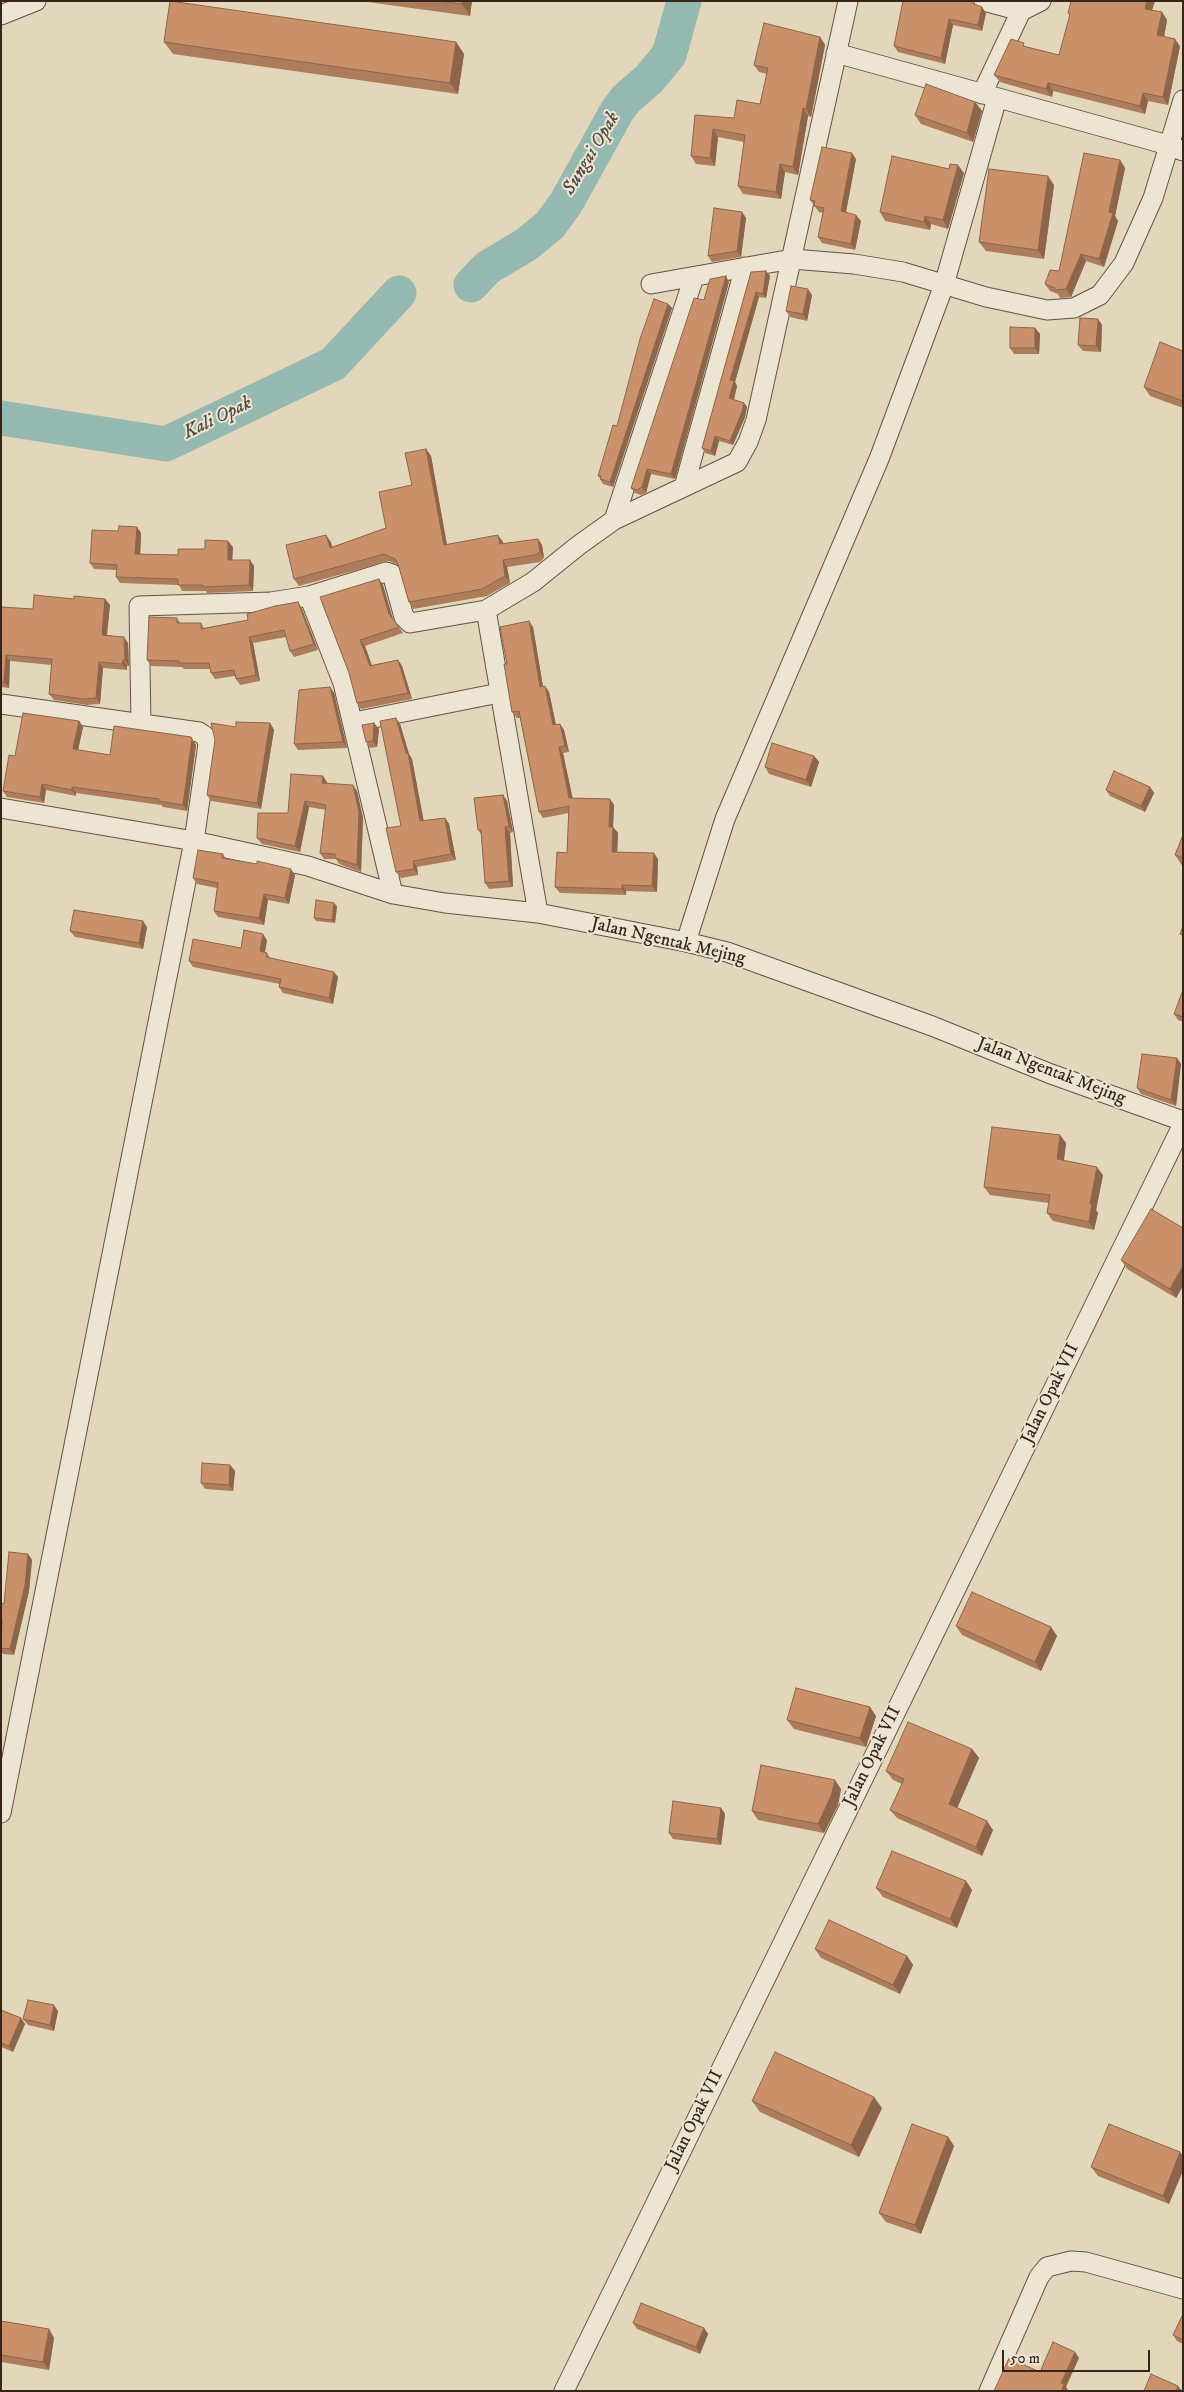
<!DOCTYPE html>
<style>
body{margin:0}
#map{position:relative;width:1184px;height:2392px;overflow:hidden;background:#e3d7bb;font-family:"IM FELL DW Pica",serif}
canvas{display:block}
.frame{position:absolute;inset:0;border:2px solid #39241c;pointer-events:none}
.scale{position:absolute;left:1002px;top:2350px;width:148px;height:22px;box-sizing:border-box;border:2px solid #39241c;border-top:0;padding-left:6px;font-size:15px;line-height:18px;white-space:nowrap;color:#39241c;-webkit-text-stroke:4px #ede5d3;paint-order:stroke}
</style>
<div id="map">
<canvas width="1184" height="2392"></canvas>
<div class="frame"></div>
<div class="scale">50 m</div>
</div>
<script>
const ctx = document.querySelector('canvas').getContext('2d');
ctx.lineJoin = 'round';
const shape = rows => new Path2D(rows.map(r => 'M' + r).join(''));
function stroke(path, color, width, dash) { ctx.strokeStyle = color; ctx.lineWidth = width; ctx.lineCap = dash ? 'butt' : 'round'; ctx.setLineDash(dash || []); ctx.stroke(path); }
function fill(path, color) { ctx.fillStyle = color; ctx.fill(path, 'evenodd'); }
function label(font, color, halo, rows, align = 'center') {
  ctx.font = font + ' "IM FELL DW Pica",serif'; ctx.lineWidth = 4; ctx.setLineDash([]); ctx.textBaseline = 'middle'; ctx.strokeStyle = halo; ctx.fillStyle = color; for (const [text, x, y, turn = 0] of rows) {
    ctx.save(); ctx.translate(x, y); ctx.rotate((+turn || 0) * Math.PI / 180); ctx.textAlign = isNaN(turn) ? turn : align; if (halo) ctx.strokeText(text, 0, 0); ctx.fillText(text, 0, 0); ctx.restore();
  }
}
const river = shape([
 [471,285,487,268,527,244,550,225,566,203,617,111,626,99,649,79,669,55,684,1],
 [1,418,166,444,333,364,399,293]
]);
const minor = shape([
 [984,1,1021,11,1041,1],
 [1,15,36,1],
 [836,53,1168,145,1183,151],
 [982,94,1021,11],
 [651,284,792,259,854,264,903,272,986,297,1047,310,1074,308,1100,295,1124,263,1153,198,1183,100],
 [684,487,745,267],
 [614,520,694,277],
 [309,596,386,572,392,574,404,617,410,623,486,610,533,582,579,545,614,520,737,462,748,442,756,420,848,1],
 [486,610,538,913],
 [1,704,199,732,205,736,208,744,194,841,1,1813],
 [354,722,499,693],
 [141,724,139,606,271,602,309,596,343,683,393,894],
 [1,808,194,841,308,866,393,894,445,903,538,913,686,942,727,952,932,1026,1051,1074,1183,1121],
 [686,942,725,819,879,459,944,285,997,98],
 [564,2391,1183,1124],
 [989,2391,1039,2277,1047,2267,1071,2261,1086,2262,1183,2289]
]);
const wall = shape([
 [360,1,472,1,470,16],
 [973,4,986,13,982,31,953,25,945,64,898,52,894,46],
 [1152,10,1162,12,1167,20,1164,37,1180,46,1168,105,1148,101,1145,114,1053,91,1052,97,1000,82,994,75,1027,47,1059,55,1070,16,1068,13],
 [820,37,825,45,811,117,808,116,798,175,785,172,781,199,743,194,738,186,744,142,718,137,715,166,696,164,691,156,695,115,734,118,760,104,767,74,759,72,754,65],
 [164,42,456,42,464,54,458,94,173,54],
 [975,102,982,111,973,142,921,124,915,115],
 [856,159,846,212,861,221,855,250,822,243,818,237,823,213,819,212,810,200],
 [1120,160,1125,168,1115,216,1118,221,1104,267,1086,261,1071,297,1060,298,1058,294,1050,291,1045,284,1059,271],
 [964,173,948,229,931,224,930,230,885,221,880,212],
 [1054,185,1044,259,986,251,979,242],
 [742,212,746,218,741,257,712,262,708,256],
 [766,271,770,276,766,298,759,297,735,382,737,386,734,400,744,403,747,407,745,417,733,445,719,441,715,456,705,453,702,448,751,272],
 [729,282,675,479,651,474,646,493,641,495,635,493,631,488,704,300],
 [812,295,807,321,790,317,786,311],
 [668,304,672,308,613,487,603,484,600,479,600,478,598,476,617,426],
 [1098,319,1102,325,1101,352,1083,351,1078,345],
 [1035,328,1040,334,1039,354,1014,354,1010,348],
 [1183,351,1183,408,1150,396,1144,387],
 [426,449,431,456,447,544,503,542,503,544,538,539,542,545,544,558,540,562,507,567,510,583,487,596,413,609,409,602,398,565,389,561,299,586,294,579,331,542,332,547,386,528,412,485],
 [137,527,141,533,140,554,178,555,205,549,233,547,232,560,254,566,253,591,207,593,206,591,182,591,179,585,120,583,116,577,116,570,94,569,90,563,118,531],
 [379,579,383,585,393,619,403,633,365,646,372,665,398,660,402,666,412,699,361,709,357,703,349,673],
 [74,599,105,599,110,605,107,636,128,643,129,666,127,666,127,670,103,668,100,704,87,705,54,700,49,694,52,665,10,661,9,688,1,687,1,607,33,609],
 [298,602,302,609,318,650,294,657,290,651,286,637,253,643,260,681,240,685,236,679,235,676,215,679,211,673,210,669,184,669,182,667,151,666,147,660,177,618,180,623,201,623,204,628,248,620],
 [533,627,543,686,545,686,549,692,556,724,560,724,564,730,569,752,563,753,572,798,610,799,614,805,613,827,618,833,617,852,658,859,657,892,626,891,626,895,560,893,555,887,567,853,569,813,543,818,539,812,520,718,517,718,512,712,507,664],
 [330,687,334,693,347,748,298,750,294,744],
 [79,721,83,727,78,750,110,755,191,737,196,745,187,811,163,807,161,805,76,793,76,796,46,790,44,803,7,797,3,791,15,756],
 [270,723,274,730,261,809,211,801,207,795,236,727],
 [400,724,409,754,412,759,423,821,445,818,449,824,456,860,417,867,418,875,401,878,396,872,401,826],
 [379,729,377,747,370,748,366,742],
 [814,756,819,762,811,787,769,774,765,767],
 [327,782,327,783,357,791,363,818,361,872,339,864,336,859,324,859,320,853,326,810,309,807,300,852,262,844,257,838],
 [1150,787,1154,793,1145,812,1110,796,1106,790],
 [503,795,507,801,513,832,510,833,513,887,489,889,485,883,481,834,478,830],
 [1183,835,1183,867,1175,855],
 [223,854,226,859,295,875,289,904,268,900,264,925,218,917,214,911,217,888,197,884,193,878],
 [337,906,335,923,316,921,314,918],
 [147,927,143,949,75,937,70,931],
 [267,940,265,952,267,953,270,958,338,977,333,1004,283,993,279,987,280,984,193,967,189,961,241,948],
 [1183,990,1183,1022,1178,1020,1174,1014],
 [1177,1058,1181,1064,1176,1106,1141,1094,1137,1088],
 [1060,1135,1066,1143,1064,1160,1103,1175,1096,1210,1098,1213,1094,1230,1053,1221,1047,1213,1049,1203,990,1195,984,1187],
 [1183,1228,1183,1286,1176,1298,1127,1269,1121,1260],
 [230,1465,235,1471,233,1491,205,1489,201,1483],
 [28,1554,32,1560,29,1591,14,1655,3,1654,1,1651,1,1603,4,1604],
 [956,1626,1051,1627,1057,1636,1041,1671,962,1635],
 [876,1716,866,1747,794,1729,787,1720],
 [972,1749,979,1758,957,1808,993,1830,982,1856,897,1818,890,1810,902,1784,893,1780,886,1771],
 [841,1789,838,1805,824,1833,758,1820,752,1811],
 [721,1808,725,1814,721,1845,673,1839,669,1833],
 [966,1881,972,1890,957,1928,883,1897,876,1888],
 [815,1949,907,1956,913,1965,900,1994,821,1958],
 [1,2010,21,2018,25,2024,13,2052,1,2047],
 [58,2011,54,2031,28,2025,23,2019],
 [752,2101,882,2108,859,2157,760,2112],
 [948,2137,954,2146,921,2234,886,2222,879,2213],
 [1180,2152,1169,2204,1098,2176,1091,2167],
 [1183,2314,1183,2344,1177,2341,1173,2335],
 [1,2321,49,2329,54,2338,49,2370,1,2362],
 [633,2323,704,2328,708,2334,700,2354,637,2329]
]);
const shadedWall = shape([
 [462,1,472,1,470,16,462,4],
 [1147,1,1155,1,1150,17,1145,9],
 [982,7,986,13,982,31,978,25],
 [1162,12,1167,20,1163,43,1157,35],
 [949,19,953,25,945,64,941,58],
 [820,37,825,45,811,117,806,109],
 [1175,39,1180,46,1168,105,1163,97],
 [456,42,464,54,458,94,450,83],
 [1048,83,1053,91,1052,97,1046,89],
 [1143,93,1148,101,1145,114,1140,106],
 [975,102,982,111,973,142,967,133],
 [803,108,808,116,798,175,793,167],
 [713,129,718,137,715,166,710,158],
 [852,153,856,159,845,217,841,211],
 [1120,160,1125,168,1115,216,1118,221,1104,267,1099,259],
 [780,164,785,172,781,199,776,192],
 [958,165,964,173,948,229,943,220],
 [1048,176,1054,185,1044,259,1038,250],
 [742,212,746,218,741,257,737,251],
 [856,215,861,221,855,250,851,244],
 [925,216,931,224,930,230,924,222],
 [1081,254,1086,261,1071,297,1066,289],
 [766,271,770,276,766,298,763,294],
 [726,276,729,282,675,479,671,474],
 [808,289,812,295,807,321,803,314],
 [756,292,759,297,735,382,737,386,733,403,729,398,730,380],
 [668,304,672,308,613,487,610,482],
 [1098,319,1102,325,1101,352,1096,346],
 [1035,328,1040,334,1039,354,1035,348],
 [744,403,747,407,745,417,733,445,730,441],
 [715,436,719,441,715,456,711,451],
 [426,449,431,456,448,552,444,545],
 [647,469,651,474,646,493,642,487],
 [137,527,141,533,140,560,135,554],
 [326,535,331,542,334,555,330,548],
 [498,535,503,542,505,551,500,544],
 [538,539,542,545,544,558,540,552],
 [228,541,233,547,232,566,228,560],
 [250,560,254,566,253,591,249,585],
 [503,560,507,567,510,583,505,576],
 [379,579,383,585,393,620,389,614],
 [105,599,110,605,106,641,102,635],
 [298,602,302,609,318,650,314,644],
 [529,621,533,627,544,693,540,687],
 [124,637,128,643,129,666,125,660],
 [249,637,253,643,260,681,256,675],
 [360,640,365,646,374,672,370,666],
 [6,655,10,661,9,688,4,682],
 [123,660,127,666,127,670,122,664],
 [398,660,402,666,412,699,408,693],
 [99,662,103,668,100,704,96,698],
 [545,686,549,692,557,731,553,725],
 [330,687,334,693,347,748,343,742],
 [396,718,400,724,409,754,412,759,425,827,420,821,406,753],
 [79,721,83,727,77,755,73,749],
 [270,723,274,730,261,809,257,803],
 [374,723,379,729,377,747,373,741],
 [560,724,564,730,569,752,565,746],
 [192,739,196,745,187,811,183,805],
 [559,747,563,753,574,804,569,798],
 [814,756,819,762,811,787,806,780],
 [323,776,327,782,326,789,322,783],
 [42,784,46,790,44,803,40,797],
 [353,785,357,791,363,818,361,872,357,865],
 [72,787,76,793,76,796,72,790],
 [1150,787,1154,793,1145,812,1141,806],
 [503,795,507,801,513,832,509,826],
 [610,799,614,805,613,827,618,833,617,858,612,852,609,827],
 [305,801,309,807,300,852,295,846],
 [445,818,449,824,456,860,451,854],
 [505,827,510,833,513,887,509,881],
 [654,853,658,859,657,892,652,886],
 [413,861,417,867,418,875,414,869],
 [291,869,295,875,289,904,285,898],
 [622,885,626,891,626,895,622,889],
 [264,894,268,900,264,925,259,918],
 [334,903,337,906,335,923,332,920],
 [143,921,147,927,143,949,139,943],
 [263,934,267,940,264,957,260,951],
 [334,972,338,977,333,1004,329,998],
 [1177,1058,1181,1064,1176,1106,1171,1100],
 [1060,1135,1066,1143,1063,1167,1057,1159],
 [1097,1167,1103,1175,1096,1210,1098,1213,1094,1230,1089,1222,1090,1204],
 [1183,1266,1183,1286,1176,1298,1170,1289],
 [230,1465,235,1471,233,1491,229,1485],
 [28,1554,32,1560,29,1591,14,1655,10,1649],
 [1051,1627,1057,1636,1041,1671,1035,1662],
 [870,1707,876,1716,866,1747,860,1738],
 [972,1749,979,1758,955,1813,949,1804],
 [835,1780,841,1789,838,1805,824,1833,818,1824],
 [721,1808,725,1814,721,1845,717,1839],
 [987,1821,993,1830,982,1856,976,1847],
 [966,1881,972,1890,957,1928,950,1919],
 [907,1956,913,1965,900,1994,893,1985],
 [54,2005,58,2011,54,2031,50,2025],
 [21,2018,25,2024,13,2052,9,2046],
 [874,2097,882,2108,859,2157,851,2145],
 [948,2137,954,2146,921,2234,915,2225],
 [1180,2152,1183,2156,1183,2171,1169,2204,1163,2196],
 [704,2328,708,2334,700,2354,696,2347],
 [49,2329,54,2338,49,2370,43,2362],
 [1075,2352,1079,2358,1066,2387,1068,2390,1068,2391,1061,2391,1061,2383],
 [1178,2386,1182,2391,1176,2391]
]);
const building = shape([
 [170,1,456,42,450,83,164,42,170,1],
 [439,1,462,1,462,4,439,1],
 [903,1,971,1,972,3,982,7,978,25,949,19,941,58,894,46,903,1],
 [1071,1,1106,1,1110,2,1110,1,1147,1,1145,9,1162,12,1157,35,1175,39,1163,97,1143,93,1140,106,1048,83,1046,89,994,75,1011,39,1024,43,1023,46,1059,55,1070,14,1068,13,1071,1],
 [764,23,820,37,806,109,803,108,793,167,780,164,776,192,738,186,745,135,713,129,710,158,691,156,695,115,734,118,737,100,760,104,768,68,754,65,764,23],
 [926,84,975,102,967,133,915,115,926,84],
 [822,147,852,153,841,211,856,215,851,244,818,237,824,208,814,206,815,201,810,200,822,147],
 [1084,153,1120,160,1109,212,1113,213,1099,259,1081,254,1066,289,1055,290,1055,288,1045,284,1050,270,1059,271,1084,153],
 [892,156,949,169,950,164,958,165,943,220,925,216,924,222,880,212,892,156],
 [989,169,1048,176,1038,250,979,242,989,169],
 [714,208,742,212,737,251,708,256,714,208],
 [766,271,763,294,756,292,730,380,734,381,729,398,744,403,742,412,730,441,715,436,711,451,702,448,751,272,766,271],
 [726,276,671,474,647,469,642,487,637,490,631,488,694,298,704,300,710,279,726,276],
 [791,286,808,289,803,314,786,311,791,286],
 [654,299,668,304,610,482,600,479,601,476,598,476,613,425,617,426,640,339,654,299],
 [1080,318,1098,319,1096,346,1078,345,1080,318],
 [1010,327,1035,328,1035,348,1010,348,1010,327],
 [1160,342,1183,351,1183,401,1144,387,1160,342],
 [426,449,444,545,498,535,500,544,538,539,540,552,535,555,503,560,505,576,482,589,409,602,398,564,395,559,384,554,294,579,286,545,326,535,330,548,386,528,379,492,412,485,405,453,426,449],
 [119,526,137,527,135,554,178,555,178,549,205,549,205,540,228,541,228,560,250,560,249,585,203,587,203,585,178,585,178,579,116,577,117,565,90,563,92,530,118,531,119,526],
 [379,579,389,614,399,627,360,640,370,666,398,660,408,693,357,703,349,673,320,597,379,579],
 [34,595,74,599,74,596,105,599,102,635,124,637,125,660,123,660,122,664,99,662,96,698,83,699,49,694,52,659,6,655,4,682,1,681,1,607,33,609,34,595],
 [298,602,314,644,290,651,284,630,249,637,256,675,236,679,234,670,211,673,209,663,179,663,179,661,147,660,149,617,177,618,177,623,201,623,201,629,248,620,247,614,275,606,298,602],
 [529,621,540,687,545,686,553,725,560,724,565,746,559,747,569,798,610,799,609,827,613,827,612,852,654,853,652,886,622,885,622,889,555,887,557,852,567,853,569,806,539,812,519,711,512,712,504,664,507,664,500,627,529,621],
 [330,687,343,742,294,744,299,690,330,687],
 [23,713,79,721,73,749,110,755,114,726,191,737,192,739,183,805,159,801,159,799,72,787,72,790,42,784,40,797,3,791,9,755,15,756,23,713],
 [396,718,406,753,408,753,420,821,445,818,451,854,413,861,414,869,396,872,386,828,401,826,380,721,396,718],
 [236,722,270,723,257,803,207,795,215,740,211,723,236,727,236,722],
 [374,723,373,741,366,742,362,725,374,723],
 [772,743,814,756,806,780,765,767,772,743],
 [1114,771,1150,787,1141,806,1106,790,1114,771],
 [291,774,323,776,322,783,353,785,359,812,357,865,335,858,335,854,320,853,326,805,305,801,295,846,257,838,258,813,288,813,291,774],
 [503,795,509,826,505,827,509,881,485,883,481,830,478,830,474,798,503,795],
 [1183,835,1183,858,1175,855,1183,835],
 [198,850,223,854,222,858,257,864,257,861,291,869,285,898,264,894,259,918,214,911,218,883,193,878,198,850],
 [316,900,334,903,332,920,314,918,316,900],
 [74,910,143,921,139,943,70,931,74,910],
 [1183,926,1183,935,1180,934,1183,926],
 [244,930,263,934,260,951,267,953,266,957,334,972,329,998,279,987,281,979,189,961,193,939,241,948,244,930],
 [1183,990,1183,1017,1174,1014,1183,990],
 [1142,1054,1177,1058,1171,1100,1137,1088,1142,1054],
 [992,1127,1060,1135,1057,1159,1097,1167,1090,1204,1092,1204,1089,1222,1047,1213,1050,1195,984,1187,992,1127],
 [1151,1209,1183,1228,1183,1266,1170,1289,1121,1260,1151,1209],
 [202,1463,230,1465,229,1485,201,1483,202,1463],
 [9,1552,28,1554,25,1585,10,1649,1,1648,2,1619,1,1619,1,1603,4,1604,9,1552],
 [972,1592,1051,1627,1035,1662,956,1626,972,1592],
 [796,1688,870,1707,860,1738,787,1720,796,1688],
 [908,1722,972,1749,949,1804,987,1821,976,1847,890,1810,904,1779,886,1771,908,1722],
 [761,1765,835,1780,831,1796,818,1824,752,1811,761,1765],
 [673,1801,721,1808,717,1839,669,1833,673,1801],
 [892,1851,966,1881,950,1919,876,1888,892,1851],
 [829,1920,907,1956,893,1985,815,1949,829,1920],
 [28,2000,54,2005,50,2025,23,2019,28,2000],
 [1,2010,21,2018,9,2046,1,2043,1,2010],
 [775,2052,874,2097,851,2145,752,2101,775,2052],
 [912,2124,948,2137,915,2225,879,2213,912,2124],
 [1109,2124,1180,2152,1163,2196,1091,2167,1109,2124],
 [641,2303,704,2328,696,2347,633,2323,641,2303],
 [1183,2314,1183,2340,1173,2335,1183,2314],
 [1,2321,49,2329,43,2362,1,2355,1,2321],
 [1053,2342,1075,2352,1061,2383,1064,2384,1061,2391,994,2391,1009,2358,1040,2372,1053,2342],
 [1151,2374,1178,2386,1176,2391,1144,2391,1151,2374]
]);
const streetNames = [
 ["Jalan Ngentak Mejing",668,942,13],
 ["Jalan Ngentak Mejing",1051,1072,21],
 ["Jalan Opak VII",1051,1394,-64],
 ["Jalan Opak VII",873,1757,-64],
 ["Jalan Opak VII",695,2121,-64]
];
const waterNames = [
 ["Sungai Opak",592,154,-59],
 ["Kali Opak",218,419,-26]
];
stroke(river, '#95b9b1', 35);
stroke(minor, '#645144', 21);
stroke(minor, '#ede5d3', 19);
fill(wall, '#ad7c5a');
fill(shadedWall, '#8d654a');
fill(building, '#c99069');
stroke(building, '#8d654a', 1);
label('18px', '#39241c', '#ede5d3', streetNames);
label('italic 19px', '#504941', '#ede5d3', waterNames);
</script>
